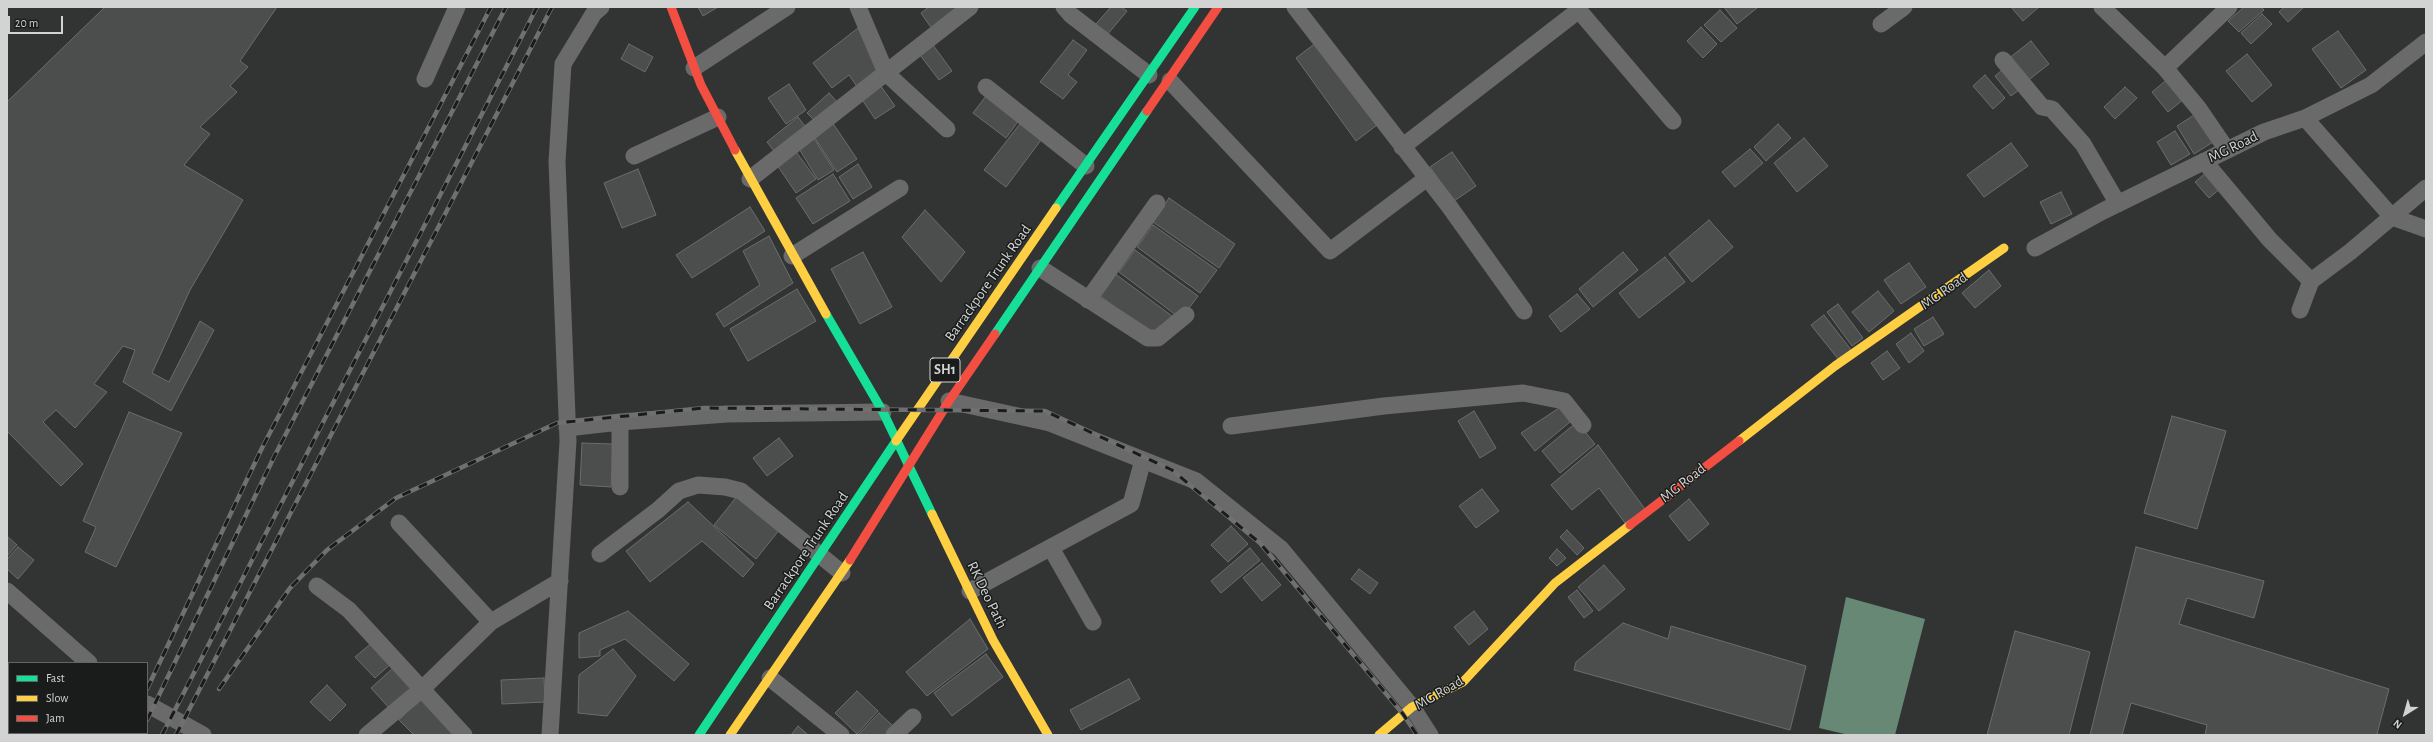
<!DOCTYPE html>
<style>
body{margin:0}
#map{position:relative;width:2433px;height:742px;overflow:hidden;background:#323433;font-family:"Alegreya Sans",sans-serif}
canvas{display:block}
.frame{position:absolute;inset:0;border:8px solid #d1d4d2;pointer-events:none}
.legend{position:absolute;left:8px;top:662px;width:140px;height:72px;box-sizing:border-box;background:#1a1c1b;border:1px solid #636664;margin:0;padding:5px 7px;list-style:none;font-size:12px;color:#d1d4d2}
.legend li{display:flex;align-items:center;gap:8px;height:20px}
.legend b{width:20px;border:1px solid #636664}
.north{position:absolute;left:2385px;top:694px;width:40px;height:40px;-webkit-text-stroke:3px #1a1c1b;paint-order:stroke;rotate:217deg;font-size:11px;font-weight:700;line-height:16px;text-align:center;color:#d1d4d2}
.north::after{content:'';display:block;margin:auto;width:14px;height:18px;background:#d1d4d2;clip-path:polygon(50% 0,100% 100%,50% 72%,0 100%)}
.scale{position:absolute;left:8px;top:16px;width:55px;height:18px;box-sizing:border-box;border:2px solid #d1d4d2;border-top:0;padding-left:5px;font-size:12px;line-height:14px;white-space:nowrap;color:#d1d4d2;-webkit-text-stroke:3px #1a1c1b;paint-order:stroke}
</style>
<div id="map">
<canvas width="2433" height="742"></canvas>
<div class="frame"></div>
<ul class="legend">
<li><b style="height:5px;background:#16e098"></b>Fast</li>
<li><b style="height:5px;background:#ffcf43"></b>Slow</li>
<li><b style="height:5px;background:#f24e42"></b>Jam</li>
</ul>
<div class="north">N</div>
<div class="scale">20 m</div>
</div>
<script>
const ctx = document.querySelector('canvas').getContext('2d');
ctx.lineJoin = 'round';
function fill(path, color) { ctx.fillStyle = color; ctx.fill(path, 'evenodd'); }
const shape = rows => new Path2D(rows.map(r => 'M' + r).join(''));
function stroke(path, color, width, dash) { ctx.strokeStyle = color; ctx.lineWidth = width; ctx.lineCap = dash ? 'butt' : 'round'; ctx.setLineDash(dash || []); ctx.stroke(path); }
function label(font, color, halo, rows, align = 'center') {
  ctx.font = font + ' "Alegreya Sans",sans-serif'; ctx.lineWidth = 3; ctx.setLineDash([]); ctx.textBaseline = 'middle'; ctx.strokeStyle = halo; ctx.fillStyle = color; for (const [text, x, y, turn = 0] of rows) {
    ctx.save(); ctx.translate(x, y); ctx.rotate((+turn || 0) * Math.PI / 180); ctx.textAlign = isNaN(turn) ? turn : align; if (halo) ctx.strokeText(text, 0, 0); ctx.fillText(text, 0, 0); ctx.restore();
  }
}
const water = shape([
 [1846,597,1925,619,1895,735,1849,735,1819,728]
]);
const building = shape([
 [105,7,277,7,240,61,248,67,230,86,237,92,200,127,210,134,184,165,243,200,190,290,152,373,169,382,200,321,214,330,171,411,123,382,135,350,123,346,94,384,107,392,75,428,56,410,43,422,83,464,61,486,7,431,7,102,105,7],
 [698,7,718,7,703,16,698,7],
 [929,7,958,7,932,29,921,13,929,7],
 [1111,7,1121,7,1127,11,1107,35,1095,25,1111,7],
 [1724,7,1757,7,1757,8,1737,24,1724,7],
 [2011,7,2039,7,2023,21,2011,7],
 [2244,7,2261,7,2264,10,2239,32,2228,21,2244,7],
 [2284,7,2304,7,2288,22,2279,12,2284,7],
 [1720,10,1737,28,1721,42,1704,25,1720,10],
 [2262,14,2272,24,2251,44,2241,33,2262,14],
 [1701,27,1717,44,1703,58,1687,41,1701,27],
 [858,28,880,70,858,88,849,75,832,88,813,63,858,28],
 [2338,31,2366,70,2341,88,2312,49,2338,31],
 [1073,40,1087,50,1068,75,1077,82,1063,99,1040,82,1073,40],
 [2031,41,2049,64,2026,82,2008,59,2031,41],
 [1317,42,1377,125,1356,141,1296,58,1317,42],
 [629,44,653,57,645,72,621,59,629,44],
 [933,45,952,71,939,80,920,55,933,45],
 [2247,54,2272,85,2252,102,2226,71,2247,54],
 [2007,66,2023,87,2011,96,1995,76,2007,66],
 [1985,75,2005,98,1993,109,1973,86,1985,75],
 [2169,78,2185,98,2168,112,2152,92,2169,78],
 [789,84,806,110,786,124,768,98,789,84],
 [880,85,895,106,875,119,861,98,880,85],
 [2125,87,2137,98,2115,119,2104,107,2125,87],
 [829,93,838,103,816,122,807,113,829,93],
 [986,96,1019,120,1006,138,973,113,986,96],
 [2194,115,2213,142,2194,154,2177,126,2194,115],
 [798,117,808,130,777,155,767,142,798,117],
 [1023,120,1044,136,1006,187,984,170,1023,120],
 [832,122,857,159,837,172,813,135,832,122],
 [1778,124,1791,138,1766,161,1754,147,1778,124],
 [2175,131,2190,154,2171,165,2157,142,2175,131],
 [813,137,834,170,818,180,798,147,813,137],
 [1804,138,1828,166,1797,192,1774,163,1804,138],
 [2011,143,2028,166,1984,197,1967,175,2011,143],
 [794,149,816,179,796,193,775,162,794,149],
 [1750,149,1763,163,1735,187,1722,172,1750,149],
 [1452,152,1476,186,1454,201,1430,167,1452,152],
 [858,164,872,187,853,199,839,177,858,164],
 [638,169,656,215,622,228,604,183,638,169],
 [2207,172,2221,188,2209,198,2195,182,2207,172],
 [833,174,850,201,813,224,796,198,833,174],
 [2061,192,2072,214,2051,224,2040,202,2061,192],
 [1169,198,1235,244,1219,268,1153,222,1169,198],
 [750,207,765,231,692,278,676,255,750,207],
 [925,210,965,252,941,282,902,237,925,210],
 [1709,220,1733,247,1692,282,1669,254,1709,220],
 [1153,225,1217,270,1200,293,1137,247,1153,225],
 [769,236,793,283,724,327,716,314,760,285,743,251,769,236],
 [1135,250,1198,296,1181,319,1119,272,1135,250],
 [863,252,892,307,860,324,831,269,863,252],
 [1623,252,1638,270,1593,307,1579,289,1623,252],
 [1665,257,1685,282,1639,318,1619,293,1665,257],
 [1909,263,1926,287,1901,304,1884,280,1909,263],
 [1989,270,2001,286,1975,308,1962,293,1989,270],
 [1114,273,1172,316,1155,338,1098,294,1114,273],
 [797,289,816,321,748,361,730,329,797,289],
 [1878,291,1894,311,1869,332,1852,312,1878,291],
 [1577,294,1590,309,1561,332,1549,316,1577,294],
 [1838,304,1863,338,1852,346,1827,312,1838,304],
 [1824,315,1852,351,1839,360,1811,325,1824,315],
 [1933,317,1944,334,1924,346,1914,329,1933,317],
 [1911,333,1924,351,1909,363,1896,344,1911,333],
 [1887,351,1900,368,1883,380,1871,363,1887,351],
 [1559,408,1570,422,1535,451,1521,433,1559,408],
 [1474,411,1496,448,1480,458,1458,421,1474,411],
 [129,412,182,433,116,567,85,552,96,527,83,521,129,412],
 [2172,416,2226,431,2197,529,2144,513,2172,416],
 [1577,422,1595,444,1560,473,1542,451,1577,422],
 [779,438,793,456,767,476,753,458,779,438],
 [582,443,613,444,611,487,580,485,582,443],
 [1598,445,1645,509,1625,523,1599,488,1572,510,1551,485,1598,445],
 [1482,489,1499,511,1476,528,1459,506,1482,489],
 [738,495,780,529,756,559,714,525,738,495],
 [1689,499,1709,524,1689,541,1669,516,1689,499],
 [688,502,754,564,743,577,702,541,650,582,626,551,688,502],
 [1231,526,1248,544,1228,562,1211,545,1231,526],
 [1567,530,1584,548,1577,555,1560,537,1567,530],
 [7,536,17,545,8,555,7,554,7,536],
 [18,547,34,560,18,579,7,569,7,559,18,547],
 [2136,547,2264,581,2254,618,2187,598,2179,624,2389,689,2377,734,2387,735,2205,735,2207,725,2131,703,2122,735,2090,735,2136,547],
 [1250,548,1260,560,1221,593,1211,581,1250,548],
 [1557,549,1566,558,1557,566,1549,558,1557,549],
 [1262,563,1281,585,1262,601,1243,578,1262,563],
 [1604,565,1625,589,1599,611,1578,587,1604,565],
 [1359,569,1378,583,1370,594,1351,579,1359,569],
 [1577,590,1593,611,1584,618,1568,597,1577,590],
 [628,611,689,664,674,681,625,639,600,650,600,656,579,658,579,633,628,611],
 [1474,611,1488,629,1469,645,1454,627,1474,611],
 [970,619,988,649,927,696,906,672,970,619],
 [1623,623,1668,639,1671,626,1806,666,1790,730,1574,670,1576,662,1623,623],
 [2015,631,2090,652,2069,735,1987,735,2015,631],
 [374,641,393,662,375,678,355,657,374,641],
 [613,649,636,676,607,716,578,713,579,675,613,649],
 [986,654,1003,677,952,716,934,693,986,654],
 [393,668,413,690,391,710,371,688,393,668],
 [544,678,545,702,502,704,501,680,544,678],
 [1129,679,1140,699,1081,730,1070,710,1129,679],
 [327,685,346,705,330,721,310,702,327,685],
 [857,691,878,711,857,734,835,713,857,691],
 [422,697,454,735,414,735,399,720,422,697],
 [879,713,893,726,885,735,861,735,859,734,879,713],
 [798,726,808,735,791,735,798,726]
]);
const street = shape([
 [858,7,886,73,947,129],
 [1064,7,1071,15,1149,75],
 [1295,7,1449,206,1524,311],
 [1576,7,1673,121],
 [2102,7,2165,68,2199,109,2227,150],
 [1881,24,1904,7],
 [2003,60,2042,107,2052,109,2083,144,2118,204],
 [694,68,787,7],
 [2165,68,2229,7],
 [425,79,457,7],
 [1170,81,1330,251,1427,178],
 [986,87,1086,166],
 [2305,118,2392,217,2426,229],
 [1402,147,1579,10],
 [634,156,718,117],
 [2204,161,2270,240,2311,281],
 [750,179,970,7],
 [2035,248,2103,211,2264,132,2305,118,2371,85,2426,42],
 [792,256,900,188],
 [1040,268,1148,338,1158,338,1186,315],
 [1088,300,1157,203],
 [2300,310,2311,281,2350,252,2426,188],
 [949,401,1050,423,1196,481,1281,549,1412,707,1430,735],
 [620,422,620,487],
 [1231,426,1384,406,1523,393,1564,401,1583,425],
 [567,428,620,422,727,414,883,412],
 [399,523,491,622],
 [1051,548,1093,622],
 [600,554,658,510,679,491,698,485,725,487,741,491,842,573],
 [317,586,349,610,464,735],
 [7,591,89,663],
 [970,591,1131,504,1143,460],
 [770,678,841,735],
 [147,704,203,735],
 [367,735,422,689,491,622,560,581],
 [550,735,568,441,557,162,563,64,594,13,601,7],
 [894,735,913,717]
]);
const fast = shape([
 [1056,208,1195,7],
 [826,314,883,412,932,514],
 [995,334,1147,111],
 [699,735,896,441]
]);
const slow = shape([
 [735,150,826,314],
 [896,441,1056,208],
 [1739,441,1835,366,2004,248],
 [932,514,993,640,1048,735],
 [730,735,850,560],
 [1379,735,1412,707,1463,682,1555,583,1630,525]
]);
const jam = shape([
 [671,7,701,85,735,150],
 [1147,111,1218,7],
 [1630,525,1739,441],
 [850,560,949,401,995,334]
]);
const rail = shape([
 [147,689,262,448,491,7],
 [219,689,290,588,327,550,396,498,557,423,704,408,1045,411,1172,470,1260,543,1403,714,1417,735],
 [147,720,274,457,506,7],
 [125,735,126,733],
 [140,735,141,733],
 [162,735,537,7],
 [176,735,552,7]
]);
const shields = [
 [945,370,30]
];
const shieldNames = [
 ["SH1",945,370]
];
const streetNames = [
 ["MG Road",2233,147,-26],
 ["Barrackpore Trunk Road",988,283,-55],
 ["MG Road",1944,291,-35],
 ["MG Road",1683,483,-38],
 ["Barrackpore Trunk Road",806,551,-56],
 ["RK Deo Path",987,595,64],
 ["MG Road",1439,693,-30]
];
fill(water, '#668874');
fill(building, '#4c4e4d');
stroke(building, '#6b6d6c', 1);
stroke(street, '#696a69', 17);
stroke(fast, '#16e098', 9);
stroke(slow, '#ffcf43', 9);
stroke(jam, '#f24e42', 9);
stroke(rail, '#6f706f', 4.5);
stroke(rail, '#1a1c1b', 3, [9]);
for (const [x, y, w] of shields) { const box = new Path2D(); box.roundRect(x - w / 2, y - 12, w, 24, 3); ctx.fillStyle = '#1a1c1b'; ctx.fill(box); stroke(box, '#d1d4d2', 1); }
label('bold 14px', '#d1d4d2', null, shieldNames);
label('15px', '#d1d4d2', '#1a1c1b', streetNames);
</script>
